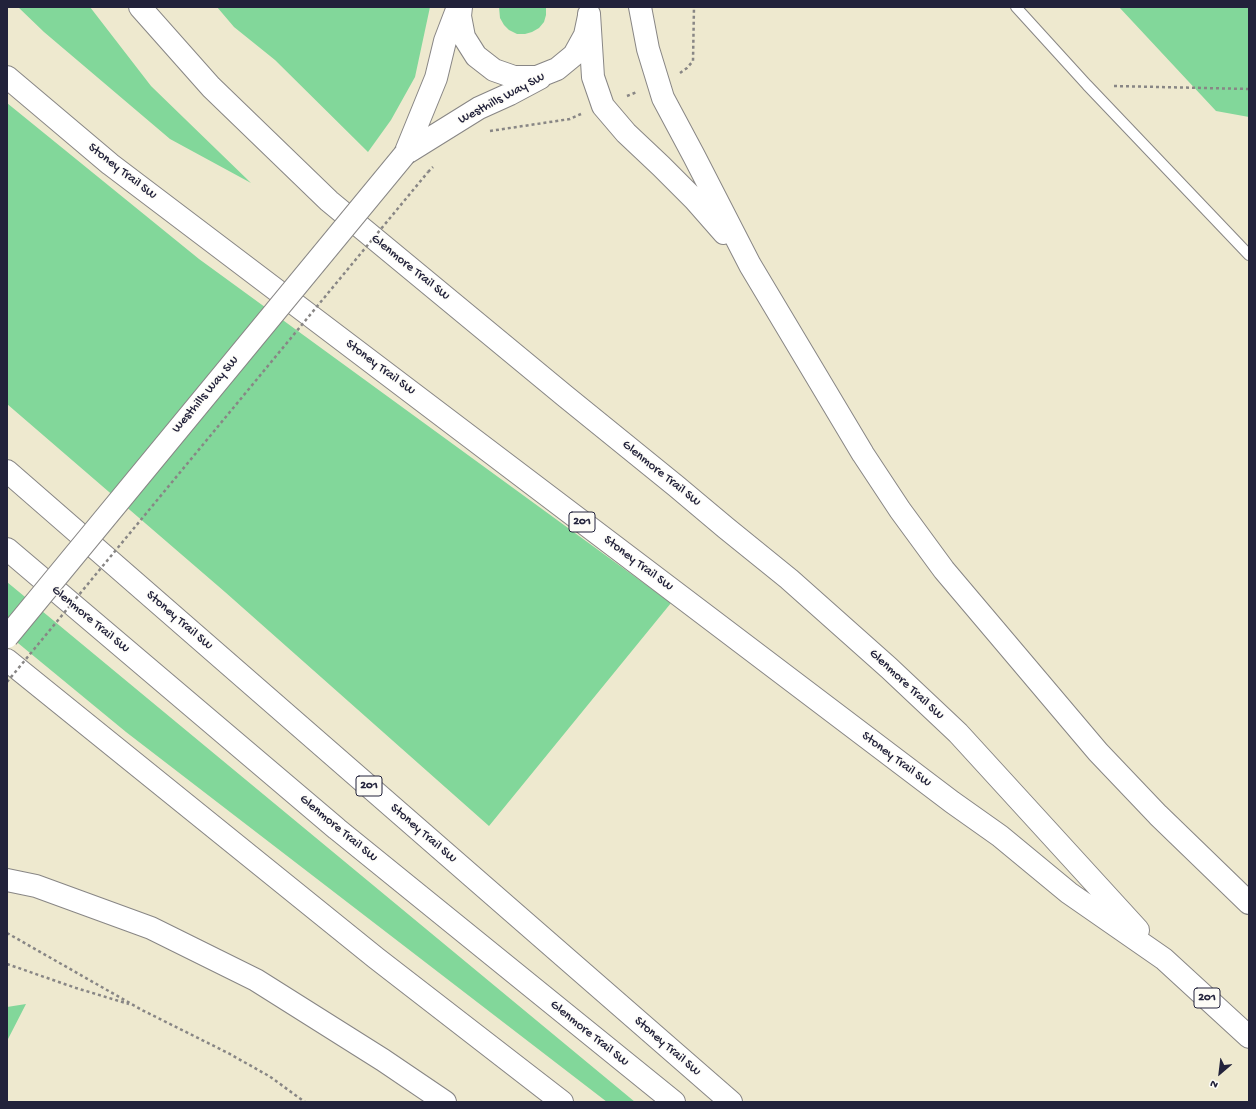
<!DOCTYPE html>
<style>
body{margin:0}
#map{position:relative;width:1256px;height:1109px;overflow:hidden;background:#eee9cf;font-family:"Gochi Hand",sans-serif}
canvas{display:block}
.frame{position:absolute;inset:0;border:8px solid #22223b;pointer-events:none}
.north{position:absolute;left:1200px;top:1053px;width:40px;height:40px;-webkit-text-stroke:3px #fdfcf7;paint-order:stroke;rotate:208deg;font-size:11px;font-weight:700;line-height:16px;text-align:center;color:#22223b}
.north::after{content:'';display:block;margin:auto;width:14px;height:18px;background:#22223b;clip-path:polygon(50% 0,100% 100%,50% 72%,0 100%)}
</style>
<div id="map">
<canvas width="1256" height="1109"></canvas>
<div class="frame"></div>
<div class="north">N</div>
</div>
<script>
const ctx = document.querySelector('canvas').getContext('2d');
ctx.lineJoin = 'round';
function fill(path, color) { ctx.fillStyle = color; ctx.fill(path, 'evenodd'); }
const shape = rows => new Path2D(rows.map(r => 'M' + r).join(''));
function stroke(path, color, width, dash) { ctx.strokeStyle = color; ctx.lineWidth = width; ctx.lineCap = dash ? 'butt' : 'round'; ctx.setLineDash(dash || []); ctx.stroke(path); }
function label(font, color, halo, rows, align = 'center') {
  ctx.font = font + ' "Gochi Hand",sans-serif'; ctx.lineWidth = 3; ctx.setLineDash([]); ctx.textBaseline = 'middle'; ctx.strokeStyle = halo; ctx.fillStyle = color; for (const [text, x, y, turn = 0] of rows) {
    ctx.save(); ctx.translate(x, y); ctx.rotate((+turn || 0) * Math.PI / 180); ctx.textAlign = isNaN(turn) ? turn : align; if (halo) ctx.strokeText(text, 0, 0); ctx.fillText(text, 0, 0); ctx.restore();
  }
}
const green = shape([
 [18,7,90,7,151,86,251,183,170,139,44,32],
 [217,7,430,7,415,77,391,120,368,152,275,60,234,27],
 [499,7,546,7,546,15,544,22,539,28,532,32,525,34,517,34,509,30,504,25,500,18],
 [1119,7,1249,7,1249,117,1216,111],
 [7,103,199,259,671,603,489,826,225,592,7,404],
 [7,582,147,698,635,1102,607,1102,126,732,7,634],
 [26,1004,7,1041,7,1007]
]);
const path = shape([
 [680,73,687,68,693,61,694,7],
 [1114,86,1249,89],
 [627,96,637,92],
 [490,131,570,119,581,114],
 [428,172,433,167],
 [7,933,142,1010,228,1053,269,1076,305,1102],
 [7,964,76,988,129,1004]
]);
const service = shape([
 [1016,7,1087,85,1249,255]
]);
const secondary = shape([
 [461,7,460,16,464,37,476,56,494,70,514,77,537,77,557,69,574,55,585,35,589,16],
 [405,154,479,108,510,94,540,78],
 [405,154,436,78,445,41,458,7]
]);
const motorway = shape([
 [140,7,211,87,329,201,565,396,676,486,726,528,789,579,889,668,958,733,1138,930],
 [640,7,648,49,663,98,694,156,750,265,863,454,900,510,944,570,1098,752,1158,815,1249,903],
 [589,14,593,77,603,106,626,133,661,166,695,200,724,233],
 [7,77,110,164,952,802,1000,836,1069,893,1164,959,1249,1037],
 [7,471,731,1102],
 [7,549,337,829,674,1102],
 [7,660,376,958,562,1102],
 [7,880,36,886,151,928,256,980,383,1060,445,1102]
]);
const pathBridge = shape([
 [7,682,428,172]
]);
const secondaryBridge = shape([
 [7,637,405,154]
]);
const shields = [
 [582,522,26],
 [369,786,26],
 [1207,998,26]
];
const shieldNames = [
 ["201",582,522],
 ["201",369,786],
 ["201",1207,998]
];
const streetNames = [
 ["Westhills Way SW",502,99,-28],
 ["Stoney Trail SW",122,172,38],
 ["Glenmore Trail SW",410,268,39],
 ["Stoney Trail SW",380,368,37],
 ["Westhills Way SW",206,395,-50],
 ["Glenmore Trail SW",661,474,39],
 ["Stoney Trail SW",638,564,37],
 ["Glenmore Trail SW",90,620,40],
 ["Stoney Trail SW",179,621,41],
 ["Glenmore Trail SW",906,685,43],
 ["Stoney Trail SW",896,760,37],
 ["Glenmore Trail SW",338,829,40],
 ["Stoney Trail SW",423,834,41],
 ["Glenmore Trail SW",589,1034,39],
 ["Stoney Trail SW",667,1047,41]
];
fill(green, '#82d79a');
stroke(service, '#888685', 12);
stroke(secondary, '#888685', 24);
stroke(motorway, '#888685', 24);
stroke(path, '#888685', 2.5, [3, 3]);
stroke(service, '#fff', 10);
stroke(secondary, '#fff', 22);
stroke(motorway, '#fff', 22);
stroke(secondaryBridge, '#888685', 24, []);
stroke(pathBridge, '#888685', 2.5, [3, 3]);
stroke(secondaryBridge, '#fff', 22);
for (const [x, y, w] of shields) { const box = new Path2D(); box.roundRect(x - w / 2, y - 10, w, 20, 3); ctx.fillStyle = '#fdfcf7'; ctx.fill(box); stroke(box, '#22223b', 1); }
label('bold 12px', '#22223b', null, shieldNames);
label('13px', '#22223b', '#fdfcf7', streetNames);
</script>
